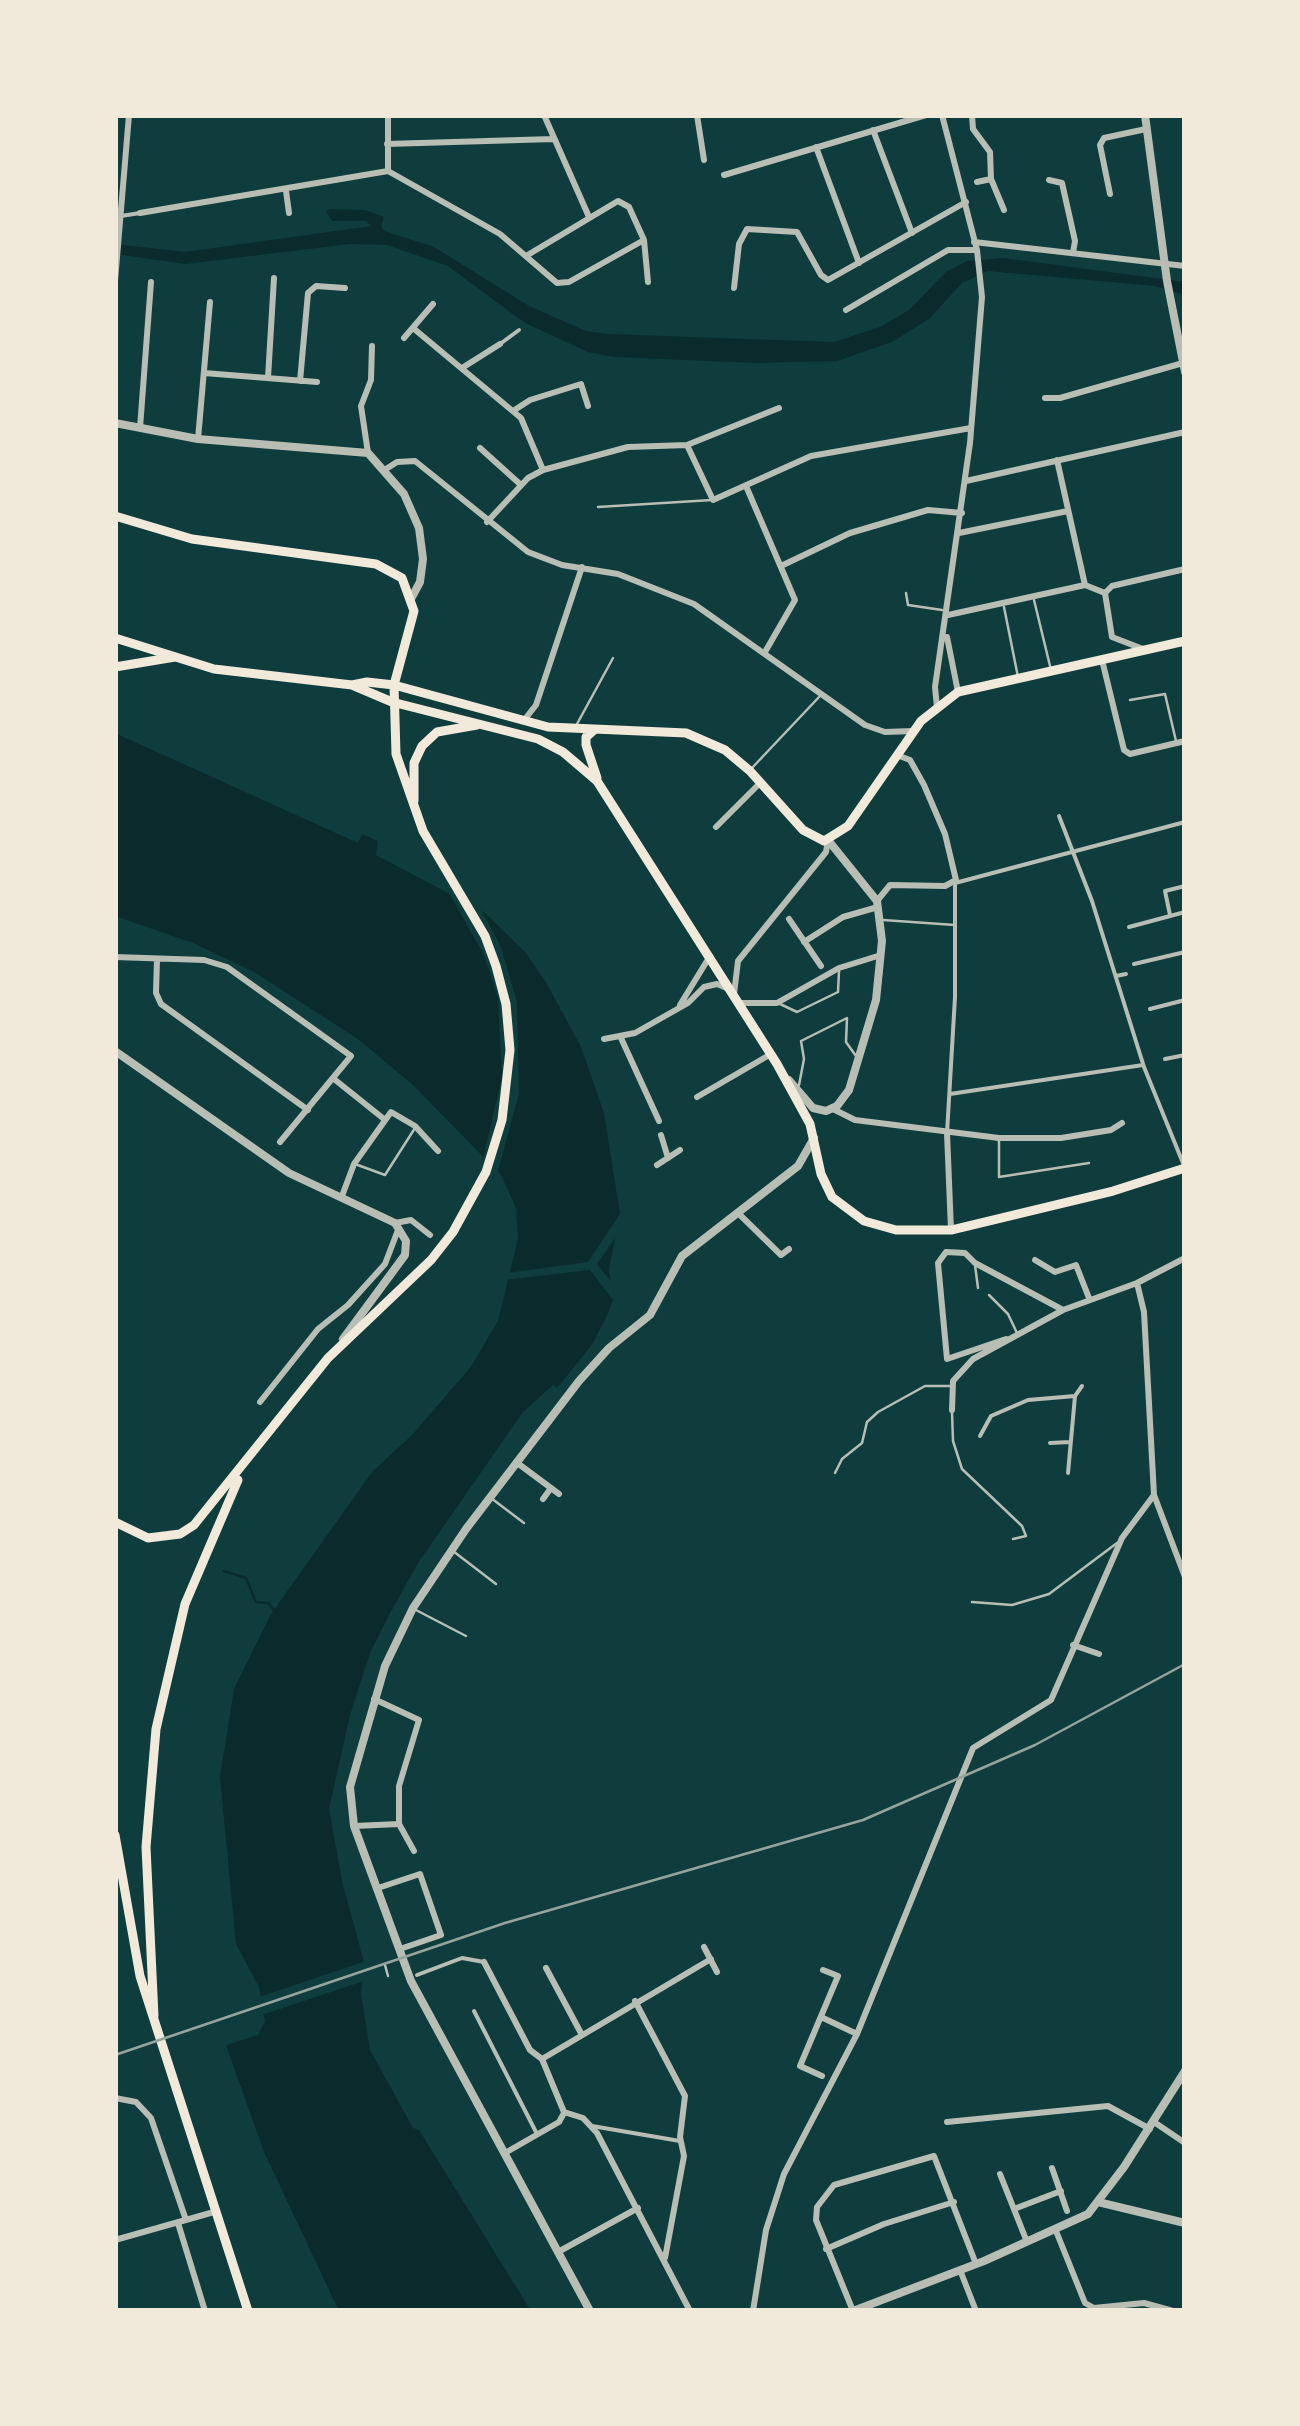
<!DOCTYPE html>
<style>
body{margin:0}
#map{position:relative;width:1300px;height:2426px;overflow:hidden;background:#0f3d3e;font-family:Karla,sans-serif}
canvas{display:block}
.frame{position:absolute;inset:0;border:118px solid #f1e9da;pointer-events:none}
</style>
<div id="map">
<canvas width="1300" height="2426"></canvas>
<div class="frame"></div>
</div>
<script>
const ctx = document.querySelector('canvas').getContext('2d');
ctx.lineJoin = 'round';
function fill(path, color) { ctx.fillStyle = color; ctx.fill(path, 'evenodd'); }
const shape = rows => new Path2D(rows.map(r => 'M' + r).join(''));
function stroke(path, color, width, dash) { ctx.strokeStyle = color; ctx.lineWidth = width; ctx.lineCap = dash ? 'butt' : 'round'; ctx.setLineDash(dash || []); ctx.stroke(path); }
const water = shape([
 [330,209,365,210,384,217,381,226,384,231,434,247,529,306,586,331,608,334,834,342,880,327,909,310,946,272,967,261,1003,258,1185,282,1185,295,1155,286,988,271,962,283,929,319,892,342,837,361,756,363,614,357,588,352,525,323,448,266,387,245,350,244,186,264,115,254,115,244,185,252,372,226,366,221,332,221,326,212],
 [115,733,358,843,362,834,378,841,376,855,484,912,526,953,547,984,581,1047,604,1113,620,1214,609,1269,613,1300,608,1314,591,1346,557,1388,553,1385,523,1412,418,1563,388,1617,370,1653,350,1715,329,1809,342,1881,364,1962,361,1994,370,2050,413,2128,419,2130,531,2311,339,2311,264,2152,226,2045,258,2035,265,2022,259,1987,236,1944,220,1777,234,1689,271,1614,372,1472,412,1435,470,1368,498,1321,518,1238,516,1208,501,1175,414,1086,358,1039,254,972,193,943,115,916]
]);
const pier = shape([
 [445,886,478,904,501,947,517,1002,519,1094,496,1178,482,1163,502,1077,498,998,484,955],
 [620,1214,625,1214,621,1236,620,1231,597,1264,616,1288,617,1296,613,1300,590,1270,504,1280,507,1273,588,1262],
 [369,1960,367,1980,259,2016,256,1998]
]);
const stream = shape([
 [224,1571,246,1578,256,1602,268,1603,274,1610]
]);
const service = shape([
 [598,507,712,500],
 [906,593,908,605,942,610],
 [1034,600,1051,670],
 [1004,607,1018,677],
 [1130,700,1165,694,1176,741],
 [577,724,613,658],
 [751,769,820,696],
 [883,920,955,925],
 [778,1003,797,1012,838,992,839,971],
 [799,1085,804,1059,801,1041,847,1018,846,1042,856,1056],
 [999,1140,999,1177,1089,1163],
 [355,1164,385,1175,415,1128],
 [975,1265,978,1288],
 [989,1295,1008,1314,1017,1333],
 [952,1412,953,1441,962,1469,1022,1526,1026,1536,1013,1539],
 [835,1473,842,1459,862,1443,867,1422,878,1412,925,1386,951,1386],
 [491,1498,524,1523],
 [453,1551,496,1584],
 [972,1602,1012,1605,1049,1594,1117,1543],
 [414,1609,466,1636],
 [385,1965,388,1976]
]);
const pedestrian = shape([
 [121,216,140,213],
 [500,344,519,330],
 [1059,816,1092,901,1144,1067,1185,1168],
 [1170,915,1165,891,1185,886],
 [1129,927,1185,912],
 [1134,964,1185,952],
 [1116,976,1126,974],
 [1150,1009,1185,1000],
 [1165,1059,1185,1055],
 [950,1094,1143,1065],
 [947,1133,955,997,955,883,1185,822],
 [980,1436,991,1416,1028,1400,1075,1396],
 [1050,1443,1070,1442],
 [1068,1473,1075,1396,1082,1386],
 [417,1975,462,1958,484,1962],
 [474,2011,537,2134],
 [592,2126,680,2141]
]);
const minor = shape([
 [544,115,589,217],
 [697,115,704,160],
 [972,115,973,129,990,152,991,179,1004,210],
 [873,130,912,233],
 [387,144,553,139],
 [816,147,859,263],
 [388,171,500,234,557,283,569,282,644,240],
 [388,171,388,115],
 [724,175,926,115],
 [1049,180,1062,183,1075,241,1073,253],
 [977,182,991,179],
 [286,191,289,213],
 [1110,194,1100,145,1104,138,1146,129],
 [140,213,388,171],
 [974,242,1185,266],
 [526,256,618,201,629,207,644,240,648,282],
 [115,281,129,115],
 [734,288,739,244,747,229,797,232,821,275,828,280,966,202],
 [846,310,948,250,977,250],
 [413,328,521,418,543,470],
 [404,338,433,304],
 [462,368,500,344],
 [204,373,317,382],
 [268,378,274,278],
 [300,381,308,293,316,286,345,288],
 [1045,398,1060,398,1183,363],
 [513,411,530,400,581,384,588,406],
 [140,428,151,282],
 [198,439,210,302],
 [687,445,713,500,811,456,971,428],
 [480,448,521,485],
 [368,453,361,406,371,380,372,346],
 [1057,460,1085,585],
 [386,469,397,462,415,461,528,552,562,565,618,574,694,604,865,725,885,732,913,731],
 [966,481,1185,432],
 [746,486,795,600,765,652],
 [487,522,528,478,543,470,628,447,687,445,779,408],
 [959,533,1068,511],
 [781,566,850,533,928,510,962,513],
 [1085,585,1105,593],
 [948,615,1085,585],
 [947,637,958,692],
 [1143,649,1112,637,1105,593,1112,586,1185,569],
 [1102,660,1124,750,1130,754,1185,741],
 [937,707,935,687,970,443,982,297,977,250,942,115],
 [525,719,536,705,582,567],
 [716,827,761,782],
 [877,901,890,885,945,886,956,880,945,834,924,785,910,760,897,755],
 [789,919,821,966],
 [804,942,843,917,878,907],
 [115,957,204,960,227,967,351,1056,280,1142],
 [157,959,156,993,161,1004,308,1110],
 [734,994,738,961,826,852,828,840],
 [740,1003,777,1003,839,968,881,955],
 [680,1005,710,956],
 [621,1038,659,1121],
 [604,1039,635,1033,688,1003,704,987,717,984,729,989],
 [334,1079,384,1119],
 [697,1097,771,1054],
 [833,1109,855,1120,999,1138,1061,1138,1111,1130,1122,1123],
 [947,1133,951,1230],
 [661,1135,668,1158],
 [657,1165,680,1150],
 [342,1196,354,1164,391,1112,415,1126,438,1151],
 [738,1213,781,1255,789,1249],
 [395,1223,411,1220,430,1235],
 [1035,1260,1055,1272,1076,1265,1089,1298],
 [1137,1283,1144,1312,1154,1495,1185,1577],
 [1006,1339,947,1359,938,1263,946,1252,965,1253,975,1263,1063,1310],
 [260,1402,318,1329,348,1305,385,1264,398,1230],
 [952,1410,953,1381,973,1359,1063,1310,1137,1283,1185,1258],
 [516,1462,559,1494],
 [543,1499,551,1488],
 [1073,1645,1099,1654],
 [374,1699,419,1720,399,1786,399,1824,414,1851],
 [354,1826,399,1824],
 [378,1888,420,1874,441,1935,400,1949],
 [704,1947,717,1972],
 [484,1962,530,2050,542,2059,564,2112],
 [546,1968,582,2035],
 [635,2001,685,2096,680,2137,684,2156,665,2258],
 [821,2017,857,2034],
 [542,2059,711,1959],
 [822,2076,800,2066,838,1976,823,1970],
 [115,2098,136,2102,151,2118,186,2220],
 [564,2112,583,2118,597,2133,690,2311],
 [947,2122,1108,2106,1150,2129],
 [1154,2122,1185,2143],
 [505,2153,559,2122,564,2113],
 [1052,2168,1067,2211],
 [1000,2174,1027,2242],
 [1014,2209,1061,2191],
 [178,2223,205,2311],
 [1056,2231,1085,2303,1094,2308,1144,2303,1173,2311],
 [115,2240,214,2212],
 [826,2249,884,2224,954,2202],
 [558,2252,638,2208],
 [960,2270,976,2311],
 [753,2311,766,2230,784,2174,857,2034,973,1748,1051,1700,1122,1538,1154,1495],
 [853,2311,816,2220,817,2207,834,2185,934,2156,976,2264]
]);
const tertiary = shape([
 [1145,115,1167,281,1185,372],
 [115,423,198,439,368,453,404,494,419,528,423,559,420,582,412,597],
 [115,1051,289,1173,395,1223,406,1241,405,1255,343,1339],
 [789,1080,813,1108,826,1111,837,1106,849,1090,876,1000,882,941,877,901,828,840],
 [1098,2202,1185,2223],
 [590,2311,411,1981,354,1826,350,1787,385,1666,413,1608,466,1529,579,1381,609,1348,650,1315,682,1256,798,1166,814,1138],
 [853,2311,984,2261,1088,2214,1124,2167,1185,2071]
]);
const primary = shape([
 [115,516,192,539,376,564,402,578,414,611,394,685,396,754,423,831,485,936,496,966,506,1004,510,1050,502,1120,486,1172,453,1232,431,1260,328,1358,194,1525,180,1534,148,1538,115,1522],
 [115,638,214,669,352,685,367,682,394,685,548,727,686,733,725,750,750,771,803,830,824,841,848,826,921,721,958,692,1185,641],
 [115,667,175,657],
 [352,685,392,702,538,739,563,752,597,781,777,1064,810,1124,821,1174,832,1197,864,1221,896,1230,951,1230,1113,1191,1185,1168],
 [594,730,586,737,586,745,597,778],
 [414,801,414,763,422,746,437,732,477,725],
 [115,1835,140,1976,248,2311],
 [154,2016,146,1847,156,1729,185,1604,238,1480]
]);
const rail = shape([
 [115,2055,505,1923,863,1820,1035,1745,1185,1664]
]);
fill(water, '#0a2a2b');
fill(pier, '#0f3d3e');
stroke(stream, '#0a2a2b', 2.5);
stroke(service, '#b8beb3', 2.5);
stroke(pedestrian, '#b8beb3', 4);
stroke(minor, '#b8beb3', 6);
stroke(tertiary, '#b8beb3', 8);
stroke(primary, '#f1e9da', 9);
stroke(rail, '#97a49c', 2.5);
</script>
